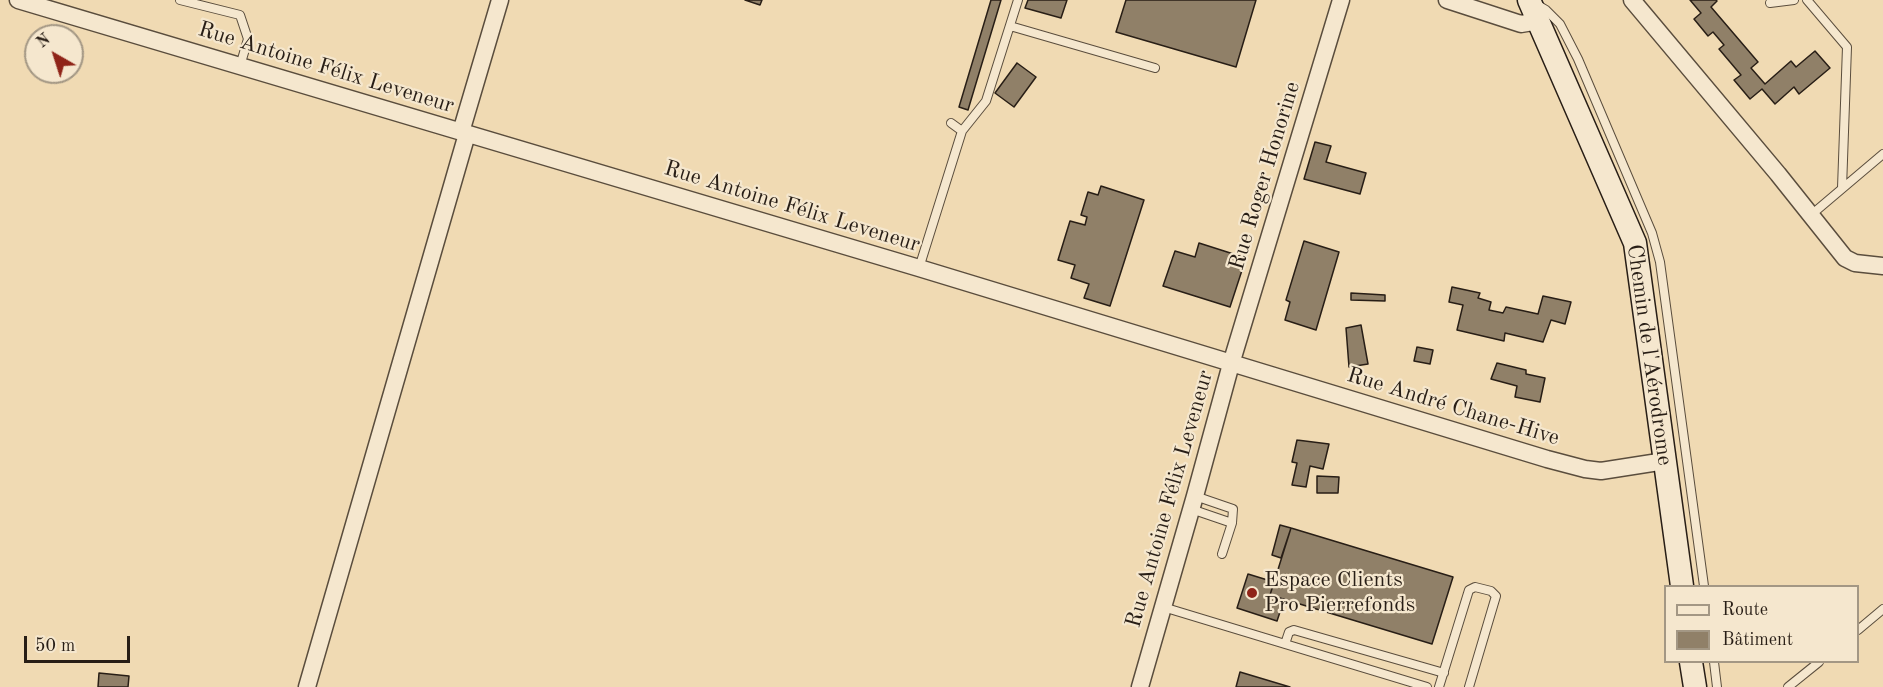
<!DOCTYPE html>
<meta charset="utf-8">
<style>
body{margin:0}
#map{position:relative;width:1883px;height:687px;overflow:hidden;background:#f0dab3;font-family:"Old Standard TT",serif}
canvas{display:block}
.legend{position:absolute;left:1664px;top:585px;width:195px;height:78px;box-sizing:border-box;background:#f5e7ce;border:2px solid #a39784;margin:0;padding:8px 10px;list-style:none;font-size:18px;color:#281e16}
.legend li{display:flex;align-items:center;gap:12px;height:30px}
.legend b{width:30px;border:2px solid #a39784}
.north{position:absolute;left:24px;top:24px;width:60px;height:60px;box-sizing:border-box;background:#f5e7ce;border:2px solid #a39784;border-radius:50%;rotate:321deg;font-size:16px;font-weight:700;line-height:24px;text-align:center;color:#281e16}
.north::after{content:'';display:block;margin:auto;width:21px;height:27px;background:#8f2418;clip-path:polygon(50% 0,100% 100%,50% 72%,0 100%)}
.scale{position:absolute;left:24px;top:636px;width:106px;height:27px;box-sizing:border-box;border:3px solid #281e16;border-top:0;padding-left:8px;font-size:18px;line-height:21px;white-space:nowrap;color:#281e16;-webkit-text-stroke:4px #f5e7ce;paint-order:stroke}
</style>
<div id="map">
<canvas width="1883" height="687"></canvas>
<ul class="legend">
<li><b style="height:8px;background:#f5e7ce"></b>Route</li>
<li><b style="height:16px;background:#908068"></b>Bâtiment</li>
</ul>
<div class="north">N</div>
<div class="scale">50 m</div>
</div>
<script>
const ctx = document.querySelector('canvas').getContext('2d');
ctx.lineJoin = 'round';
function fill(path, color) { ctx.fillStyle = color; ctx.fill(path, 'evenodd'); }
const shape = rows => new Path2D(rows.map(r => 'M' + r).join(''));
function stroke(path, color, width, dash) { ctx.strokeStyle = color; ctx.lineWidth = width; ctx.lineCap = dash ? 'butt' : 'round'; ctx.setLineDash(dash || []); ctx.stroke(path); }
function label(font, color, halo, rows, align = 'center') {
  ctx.font = font + ' "Old Standard TT",serif'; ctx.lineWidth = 4.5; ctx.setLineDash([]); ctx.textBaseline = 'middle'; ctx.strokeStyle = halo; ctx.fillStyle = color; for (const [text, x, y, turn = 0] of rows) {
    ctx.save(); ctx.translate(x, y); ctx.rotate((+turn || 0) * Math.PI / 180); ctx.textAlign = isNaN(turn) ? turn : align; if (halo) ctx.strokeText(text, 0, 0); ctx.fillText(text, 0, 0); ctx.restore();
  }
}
const building = shape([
 [745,0,762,0,760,5,745,0],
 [991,0,1001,0,968,110,959,107,991,0],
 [1028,0,1067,0,1061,18,1025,8,1028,0],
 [1126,0,1256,0,1236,67,1116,32,1126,0],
 [1690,0,1716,0,1717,1,1711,7,1758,62,1751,68,1765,84,1791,61,1796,67,1815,51,1830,68,1799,94,1794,87,1775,104,1762,89,1750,99,1734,80,1741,75,1719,49,1724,45,1713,32,1708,36,1694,19,1701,13,1690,0],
 [1017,63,1036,77,1014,107,995,93,1017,63],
 [1315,142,1331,146,1326,162,1366,173,1360,194,1304,179,1315,142],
 [1101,186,1144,200,1110,306,1084,298,1089,284,1071,278,1075,265,1058,260,1070,221,1085,225,1087,217,1081,215,1088,192,1098,195,1101,186],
 [1304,241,1339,252,1316,330,1285,320,1290,302,1286,300,1304,241],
 [1199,243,1246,258,1230,307,1163,286,1175,251,1195,257,1199,243],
 [1452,287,1480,293,1478,298,1491,302,1489,310,1503,313,1506,307,1538,314,1543,296,1571,302,1565,324,1551,320,1543,342,1505,333,1504,341,1457,330,1463,305,1449,302,1452,287],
 [1351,293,1385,295,1385,301,1351,300,1351,293],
 [1361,325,1368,364,1349,367,1346,328,1361,325],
 [1417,347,1433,350,1430,364,1414,361,1417,347],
 [1497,363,1526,370,1526,374,1545,378,1540,402,1515,397,1517,386,1491,379,1497,363],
 [1297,440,1329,444,1323,469,1310,466,1306,487,1292,485,1297,463,1292,462,1297,440],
 [1317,476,1339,477,1338,493,1317,493,1317,476],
 [1280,525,1291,528,1281,558,1272,555,1280,525],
 [1291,528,1453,577,1432,644,1270,595,1291,528],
 [1248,574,1274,582,1270,595,1284,600,1277,621,1237,608,1248,574],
 [1240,672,1290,687,1236,687,1240,672],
 [99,673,129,676,128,687,98,687,99,673]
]);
const service = shape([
 [180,0,240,15,248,39,240,66],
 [1807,0,1847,47,1842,188],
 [1770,3,1794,0],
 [1536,4,1546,10,1560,24,1578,59,1652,233,1660,262,1704,586],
 [1010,26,1155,68],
 [951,123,962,131,986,101,1018,0],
 [1811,215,1883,154],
 [919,268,962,131],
 [1195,496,1233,509,1232,523,1222,554],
 [1191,509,1232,523],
 [1163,607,1427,687],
 [1858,630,1883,609],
 [1285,644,1289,632,1294,630,1444,673],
 [1714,662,1717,687],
 [1439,687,1469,590,1475,587,1491,591,1496,596,1469,687],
 [1788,687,1819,662]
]);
const minor = shape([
 [18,0,919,268,1547,459,1585,469,1601,471,1665,461],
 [1447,0,1521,24,1539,21],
 [1632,0,1778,174,1845,258,1855,263,1883,266],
 [461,132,500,0],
 [307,687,467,134],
 [1140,687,1195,496,1231,364,1341,0]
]);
const secondary = shape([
 [1529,0,1635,243,1682,586],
 [1691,662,1695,687]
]);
const markers = [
 [1252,593,6,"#8f2418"]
];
const streetNames = [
 ["Rue Antoine Félix Leveneur",326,68,17],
 ["Rue Roger Honorine",1265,176,-73],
 ["Rue Antoine Félix Leveneur",792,207,17],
 ["Chemin de l'Aérodrome",1649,355,82],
 ["Rue André Chane-Hive",1453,407,17],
 ["Rue Antoine Félix Leveneur",1170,499,-74]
];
const poiNames = [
 ["Espace Clients",1264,580],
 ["Pro Pierrefonds",1264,605]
];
fill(building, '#908068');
stroke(building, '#281e16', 1.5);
stroke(service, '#5a4d3d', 10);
stroke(minor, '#5a4d3d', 19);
stroke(secondary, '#281e16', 25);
stroke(service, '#f5e7ce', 8);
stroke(minor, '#f5e7ce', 16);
stroke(secondary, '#f5e7ce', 22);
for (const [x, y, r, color] of markers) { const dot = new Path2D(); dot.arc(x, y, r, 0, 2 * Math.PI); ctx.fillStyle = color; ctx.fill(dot); stroke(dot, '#f5e7ce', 2); }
label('22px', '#281e16', '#f5e7ce', streetNames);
label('22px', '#281e16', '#f5e7ce', poiNames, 'left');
</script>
